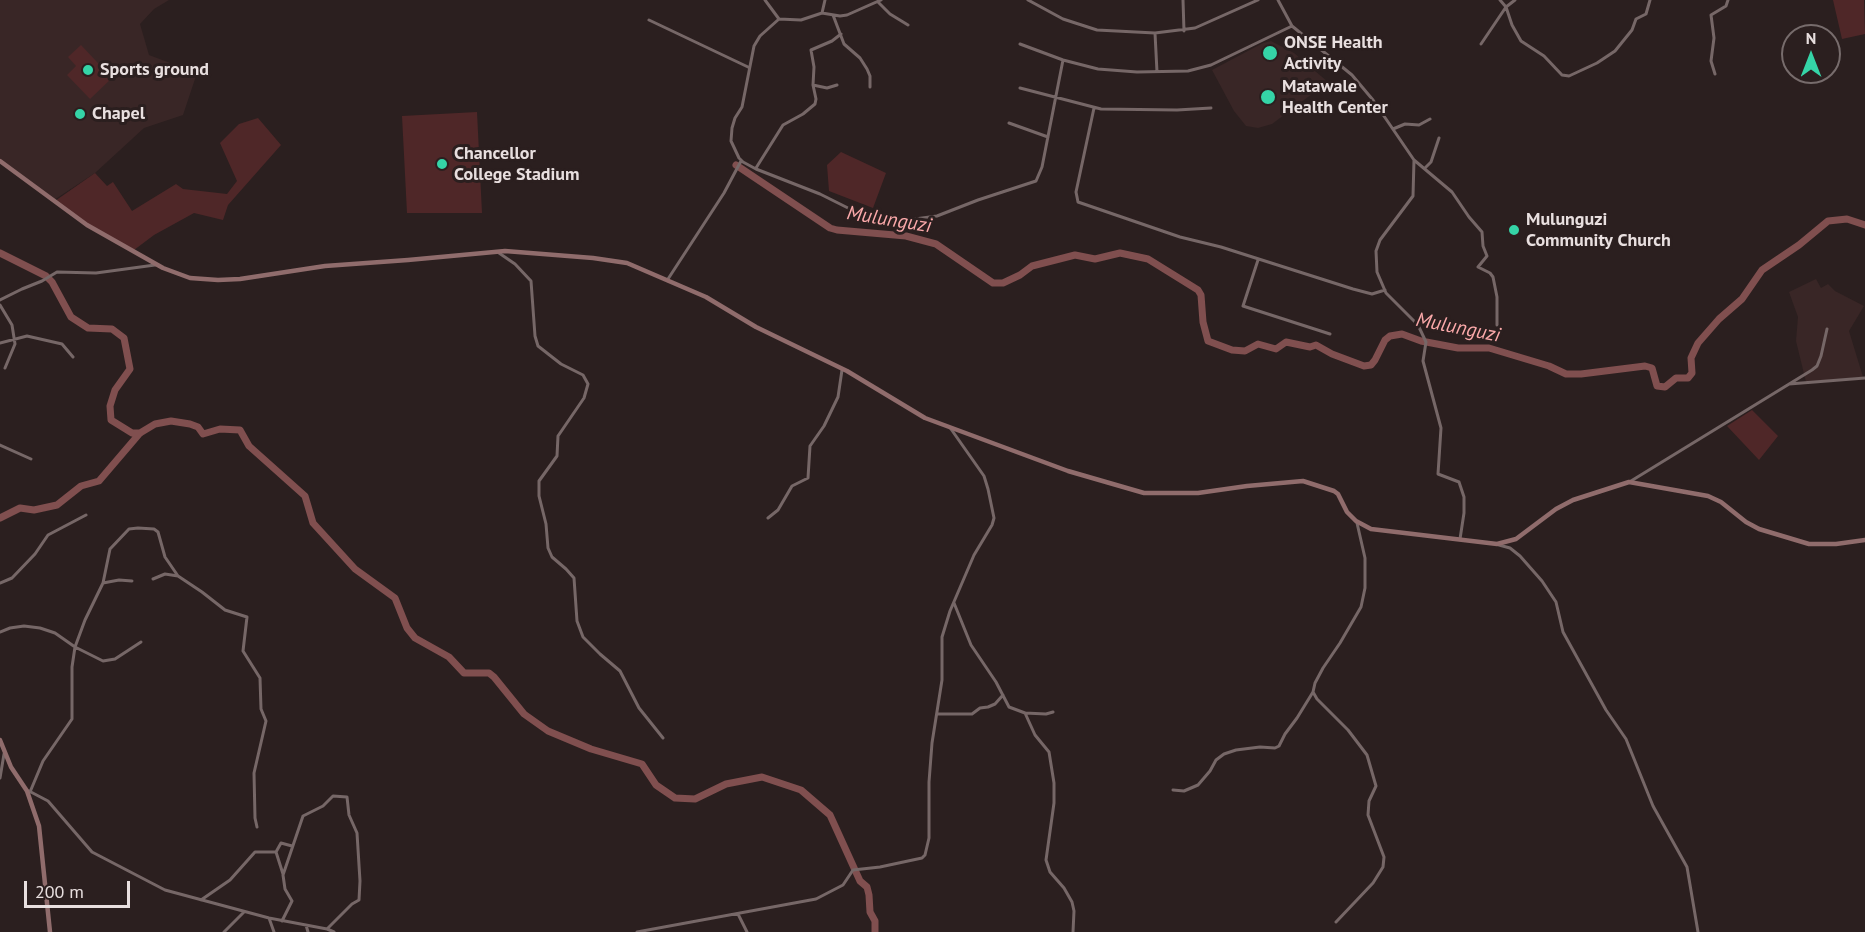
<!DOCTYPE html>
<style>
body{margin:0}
#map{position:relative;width:1865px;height:932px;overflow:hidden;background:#2b1f1f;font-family:"PT Sans",sans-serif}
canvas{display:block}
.north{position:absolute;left:1781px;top:24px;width:60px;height:60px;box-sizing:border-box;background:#2b1f1f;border:2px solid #776c6c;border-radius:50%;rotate:0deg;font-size:16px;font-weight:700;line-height:24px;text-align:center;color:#e8dfdf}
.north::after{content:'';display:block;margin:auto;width:21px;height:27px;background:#35d4a7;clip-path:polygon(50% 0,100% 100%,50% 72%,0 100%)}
.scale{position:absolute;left:24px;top:881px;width:106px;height:27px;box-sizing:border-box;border:3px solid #e8dfdf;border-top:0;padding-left:8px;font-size:18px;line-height:21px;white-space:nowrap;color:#e8dfdf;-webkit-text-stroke:4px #2b1f1f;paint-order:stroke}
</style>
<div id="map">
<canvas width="1865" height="932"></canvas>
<div class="north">N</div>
<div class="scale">200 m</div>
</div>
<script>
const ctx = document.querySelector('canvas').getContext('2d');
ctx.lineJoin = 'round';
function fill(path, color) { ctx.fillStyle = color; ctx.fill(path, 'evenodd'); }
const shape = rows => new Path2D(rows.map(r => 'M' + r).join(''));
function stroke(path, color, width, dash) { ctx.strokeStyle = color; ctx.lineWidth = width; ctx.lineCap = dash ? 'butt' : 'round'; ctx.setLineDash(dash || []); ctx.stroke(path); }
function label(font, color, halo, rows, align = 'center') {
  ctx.font = font + ' "PT Sans",sans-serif'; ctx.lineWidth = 6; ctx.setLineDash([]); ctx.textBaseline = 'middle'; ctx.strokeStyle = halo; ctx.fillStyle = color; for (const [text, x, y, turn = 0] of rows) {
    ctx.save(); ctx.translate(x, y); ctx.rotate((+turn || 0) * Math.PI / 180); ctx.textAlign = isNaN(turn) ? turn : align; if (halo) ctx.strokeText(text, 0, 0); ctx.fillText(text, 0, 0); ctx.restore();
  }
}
const built = shape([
 [0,0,169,0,154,9,140,24,149,55,197,73,183,115,144,128,95,173,54,200,0,161],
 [1271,41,1294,53,1328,82,1272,124,1258,128,1246,126,1234,111,1212,70,1263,43],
 [1816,279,1821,288,1828,284,1835,291,1864,306,1849,331,1863,377,1806,382,1796,341,1798,317,1789,292]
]);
const green = shape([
 [1833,0,1864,0,1865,34,1842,39],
 [81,45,112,78,90,99,67,75,76,66,68,57],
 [477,112,482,213,407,213,402,116],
 [258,118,281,145,228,205,223,220,194,213,154,235,134,250,83,222,55,201,95,173,107,186,113,182,132,211,176,184,183,189,227,194,237,181,220,143,239,124],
 [841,152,886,173,873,208,829,191,827,165],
 [1752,410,1778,436,1759,460,1727,426]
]);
const river = shape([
 [736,165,830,228,837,230,906,236,936,244,993,283,1003,283,1020,275,1032,266,1075,255,1095,259,1120,253,1148,259,1198,290,1201,295,1203,322,1208,341,1232,350,1245,351,1258,344,1276,349,1286,342,1310,347,1316,345,1332,354,1364,366,1371,365,1375,360,1385,340,1390,336,1402,334,1421,341,1458,348,1489,348,1549,366,1566,374,1581,374,1645,366,1652,368,1657,386,1665,387,1676,378,1688,378,1692,373,1691,358,1698,343,1719,319,1742,299,1762,270,1799,245,1828,221,1847,219,1865,225],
 [0,253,46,276,52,282,71,317,88,328,112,329,124,338,130,369,115,390,110,406,111,420,132,433,140,433],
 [0,518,20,508,34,510,57,505,81,486,99,481,140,433,155,424,171,421,190,424,198,427,203,434,220,429,240,430,249,446,305,496,313,523,355,569,395,598,407,628,415,638,449,657,464,673,489,673,494,677,524,714,548,731,591,749,642,764,656,785,675,798,695,799,726,784,762,777,801,790,830,815,860,881,867,887,869,895,870,912,875,921,875,932]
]);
const street = shape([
 [765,0,779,19,801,20,822,13,840,16,847,15,881,0],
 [1028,0,1063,19,1097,30,1155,33,1195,28,1258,0],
 [1183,0,1184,31],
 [1500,0,1506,7,1515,0],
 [878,2,890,14,908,25],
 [1506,7,1512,25,1521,41,1544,56,1562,75,1569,76,1597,63,1615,51,1632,30,1636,19,1646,14,1650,0],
 [822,13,825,0],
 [833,15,844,44,860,58,867,69,870,76,870,87],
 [779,19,760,36,754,46,742,107,735,118,732,128,731,141,739,158,743,162,756,169,820,194,860,214,893,222,937,216,978,200,1036,181,1042,167,1063,60],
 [649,20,748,67],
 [1292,26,1352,75,1373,100,1414,160,1452,192,1469,217,1482,232,1483,246,1487,256,1478,267,1490,273,1493,277,1497,297,1497,325],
 [1155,33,1157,72],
 [1020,44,1063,60,1098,69,1137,72,1188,71,1211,65,1292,26,1278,0],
 [1481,44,1506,7],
 [1715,74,1711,61,1714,38,1711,15,1726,6,1728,0],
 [837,85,827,88,813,85,814,67,811,50,832,41,841,34],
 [1020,88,1101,109,1177,110,1211,108],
 [1094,108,1076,192,1078,202,1180,237,1221,247,1353,289,1372,294,1385,290],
 [1009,123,1048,137],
 [1393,129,1405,124,1419,125,1430,119],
 [1414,160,1413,196,1380,240,1376,251,1377,272,1386,293,1418,325,1426,342,1423,361,1441,428,1438,474,1459,482,1464,497,1464,513,1460,539],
 [756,168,783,125,803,114,815,104,816,99,813,85],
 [1425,168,1431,162,1439,138],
 [499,253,515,264,531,281,535,336,538,346,561,364,583,375,588,384,584,398,558,436,557,456,539,481,539,496,546,524,548,548,552,557,566,569,574,578,577,621,583,637,600,654,620,671,639,708,663,738],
 [1258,260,1243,306,1330,334],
 [668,279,724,193,741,161],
 [0,300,22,289,42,281,57,272,96,273,155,265],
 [0,305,12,325,15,344,5,368],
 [0,343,27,336,62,344,73,357],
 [1789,384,1865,378],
 [0,445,31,459],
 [1631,481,1812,370,1817,366,1821,356,1827,329],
 [768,518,778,510,792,486,808,478,810,446,824,426,838,397,842,370],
 [1499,545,1510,548,1520,556,1542,581,1556,602,1563,632,1606,710,1626,739,1653,806,1687,867,1698,932],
 [153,579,165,574,178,576,202,592,225,610,247,617,243,651,260,678,261,709,266,721,254,773,255,818,257,827],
 [0,583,12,578,35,554,48,535,86,515],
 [103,583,119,580,132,581],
 [954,603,971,645,996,682,1009,707,1025,713,1035,735,1049,752,1054,783,1054,803,1046,860,1050,872,1064,888,1072,902,1074,911,1073,932],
 [0,632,10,628,24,626,40,628,55,633,75,647,103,661,115,659,141,642],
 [1313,692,1317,699,1348,730,1367,755,1376,786,1369,801,1368,815,1384,857,1383,867,1373,883,1336,922],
 [1025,713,1046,714,1053,712],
 [937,714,972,714,980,708,988,707,995,704,1003,695],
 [0,778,4,754],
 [1173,790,1184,791,1198,785,1210,771,1216,760,1224,754,1236,750,1260,747,1275,748,1279,746,1285,734,1297,718,1313,692,1315,683,1323,668,1340,643,1361,607,1365,588,1365,558,1357,523],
 [29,791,48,801,92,852,165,890,269,918,327,929,334,932],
 [30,792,43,761,72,719,72,667,75,647,85,620,103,583,110,549,129,529,138,528,154,529,158,532,165,557,178,576],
 [283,874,276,852,281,843,292,846],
 [201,900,230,880,255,852,276,852],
 [738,914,747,932],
 [269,918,274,932],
 [282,921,292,901,285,889,283,875,303,816,323,806,333,796,347,797,349,815,357,833,360,881,359,900,352,904,327,929],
 [306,925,308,932],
 [224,932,244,912],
 [637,932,816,899,843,885,853,870,880,867,922,858,925,855,929,838,929,782,932,743,942,680,942,637,950,611,974,555,992,525,994,518,988,489,984,476,951,429]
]);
const secondary = shape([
 [0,161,87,225,163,268,190,278,218,280,240,279,325,266,408,260,505,251,593,258,627,263,706,297,756,327,847,371,925,418,1068,471,1144,493,1198,493,1247,486,1303,481,1334,491,1338,494,1347,512,1356,521,1371,529,1497,544,1516,539,1556,509,1573,500,1629,482,1708,496,1721,502,1746,522,1759,529,1809,544,1836,544,1865,540],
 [0,740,11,767,27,791,39,826,50,932]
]);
const markers = [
 [1270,53,8,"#35d4a7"],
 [88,70,6,"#35d4a7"],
 [1268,97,8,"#35d4a7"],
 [80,114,6,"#35d4a7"],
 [442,164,6,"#35d4a7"],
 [1514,230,6,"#35d4a7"]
];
const poiNames = [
 ["ONSE Health",1284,43],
 ["Activity",1284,64],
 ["Sports ground",100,70],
 ["Matawale",1282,87],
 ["Health Center",1282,108],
 ["Chapel",92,114],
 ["Chancellor",454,154],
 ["College Stadium",454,175],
 ["Mulunguzi",1526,220],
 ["Community Church",1526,241]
];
const waterNames = [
 ["Mulunguzi",889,220,9],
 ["Mulunguzi",1458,328,11]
];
fill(built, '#392626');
fill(green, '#4f2728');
stroke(river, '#804f4f', 7);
stroke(street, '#766767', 3);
stroke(secondary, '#906c6c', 4.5);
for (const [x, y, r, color] of markers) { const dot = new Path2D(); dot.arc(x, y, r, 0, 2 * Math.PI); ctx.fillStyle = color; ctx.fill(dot); stroke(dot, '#2b1f1f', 2); }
label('bold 18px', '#e8dfdf', '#2b1f1f', poiNames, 'left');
label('italic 20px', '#fba9aa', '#2b1f1f', waterNames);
</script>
